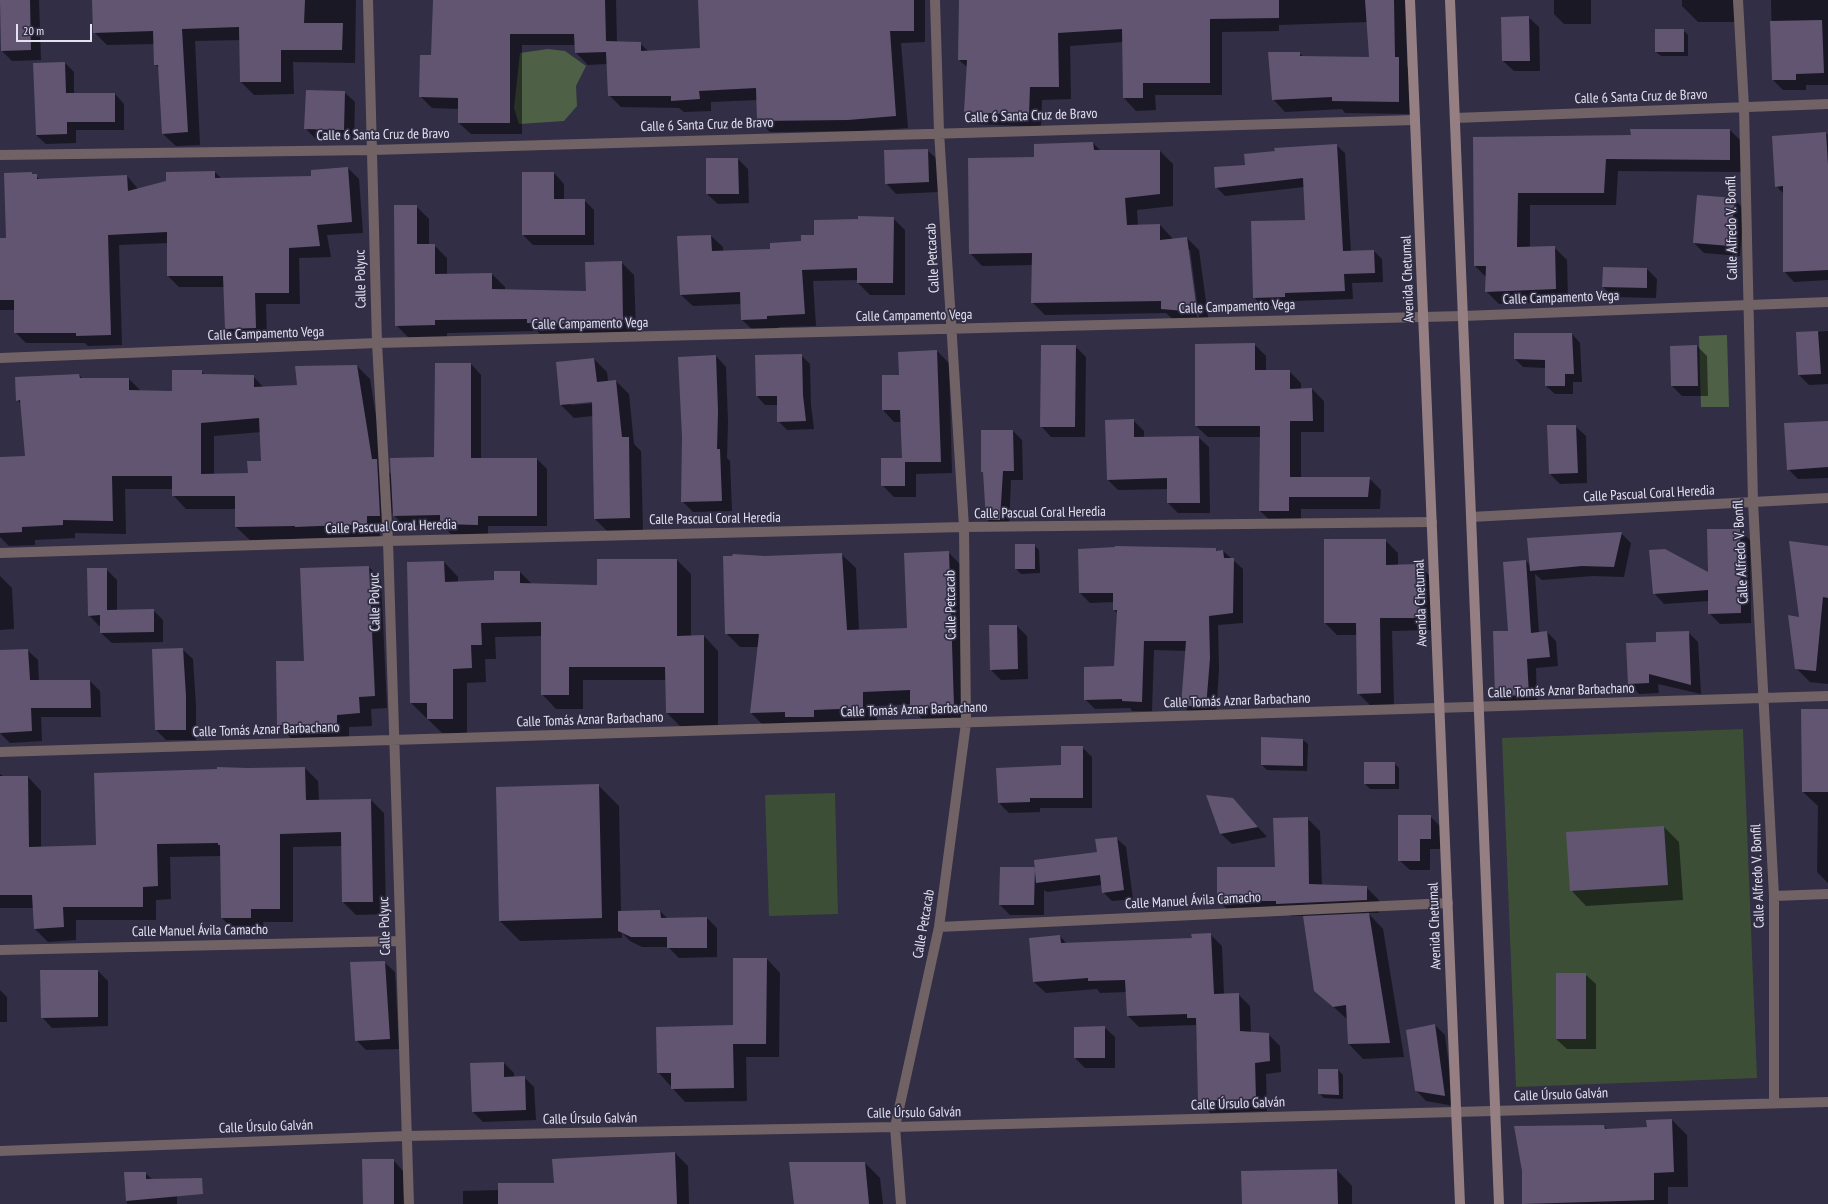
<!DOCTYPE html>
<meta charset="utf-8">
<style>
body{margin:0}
#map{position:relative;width:1828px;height:1204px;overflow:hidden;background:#312e45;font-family:"PT Sans Narrow",sans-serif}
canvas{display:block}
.scale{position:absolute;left:16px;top:24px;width:76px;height:18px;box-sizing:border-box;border:2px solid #e3e2f1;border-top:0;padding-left:5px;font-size:12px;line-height:14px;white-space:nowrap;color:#e3e2f1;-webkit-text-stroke:3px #312e45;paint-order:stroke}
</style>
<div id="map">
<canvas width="1828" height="1204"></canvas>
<div class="scale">20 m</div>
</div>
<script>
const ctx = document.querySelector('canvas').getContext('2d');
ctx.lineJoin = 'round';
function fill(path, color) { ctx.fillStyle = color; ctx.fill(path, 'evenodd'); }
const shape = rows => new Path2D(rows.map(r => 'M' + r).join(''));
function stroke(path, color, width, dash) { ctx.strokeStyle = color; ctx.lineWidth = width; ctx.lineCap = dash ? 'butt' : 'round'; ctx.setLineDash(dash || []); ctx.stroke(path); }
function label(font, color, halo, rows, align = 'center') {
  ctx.font = font + ' "PT Sans Narrow",sans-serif'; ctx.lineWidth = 3.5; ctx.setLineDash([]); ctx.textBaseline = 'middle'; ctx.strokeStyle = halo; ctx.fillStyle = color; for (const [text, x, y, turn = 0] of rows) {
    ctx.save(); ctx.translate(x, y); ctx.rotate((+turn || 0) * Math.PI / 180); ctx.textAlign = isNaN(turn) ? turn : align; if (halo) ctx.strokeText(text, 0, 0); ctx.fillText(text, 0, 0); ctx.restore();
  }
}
const green = shape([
 [1743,729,1757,1078,1516,1087,1502,738],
 [835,793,838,914,769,916,765,795]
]);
const forest = shape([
 [548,49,565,51,586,66,576,86,577,106,564,121,519,124,514,108,520,53],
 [1727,335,1729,407,1701,407,1699,336]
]);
const shadow = shape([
 [1,0,39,0,41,60,12,61,2,51],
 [93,0,356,0,355,63,293,62,294,94,254,95,241,82,240,40,195,41,200,145,176,146,163,134,159,68,155,64,155,44,107,45,94,32],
 [434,0,616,0,617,43,640,43,649,52,701,49,699,0,925,0,925,42,901,43,908,128,860,131,770,132,758,120,757,100,711,102,711,111,684,112,679,108,621,107,609,95,608,64,588,65,576,53,576,45,522,45,522,134,471,134,459,123,459,109,432,108,420,96,432,56],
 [959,0,1406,0,1407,66,1412,71,1411,114,1345,113,1342,109,1285,112,1273,99,1299,53,1304,57,1370,58,1368,22,1279,25,1279,31,1222,32,1222,95,1155,95,1156,110,1136,111,1124,98,1123,42,1070,46,1071,99,1042,100,1041,127,978,124,965,112,967,67,959,60],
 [1554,0,1591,0,1591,24,1564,24,1554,14],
 [1682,0,1736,0,1736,22,1698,22,1682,6],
 [1771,0,1828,0,1828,85,1806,85,1806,90,1783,90,1773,80],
 [1528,17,1539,27,1540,71,1514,71,1503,61],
 [1683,30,1688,35,1688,56,1661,56,1656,52],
 [65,63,74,72,74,94,115,94,124,104,124,130,76,130,76,143,46,144,36,135],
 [344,92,355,102,354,140,316,139,305,128],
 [1632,130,1730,130,1743,143,1742,172,1618,171,1616,205,1530,205,1530,248,1554,247,1567,260,1568,301,1499,304,1486,291,1487,278,1475,266,1474,138,1632,136],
 [1826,133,1828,135,1828,280,1794,282,1784,271,1784,194,1776,186],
 [1093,143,1101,151,1160,151,1173,164,1173,206,1137,210,1138,225,1160,225,1173,239,1187,238,1199,250,1209,324,1175,321,1166,313,1045,315,1032,302,1032,265,982,266,970,253,1035,158],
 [1188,250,1190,250,1199,317,1197,317],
 [1336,145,1345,153,1351,252,1374,251,1382,259,1383,282,1352,283,1353,299,1293,301,1293,305,1262,306,1254,297,1306,221,1304,187,1225,196,1216,187,1246,166],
 [927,150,938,160,939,192,896,194,886,183],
 [738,159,748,169,749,203,718,204,707,194],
 [348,168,359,179,363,233,327,235,331,257,299,258,300,304,266,304,267,339,237,340,226,328,225,287,179,287,168,276,168,243,119,245,122,345,88,346,85,343,26,343,15,332,15,310,0,310,0,239,7,239,31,173,41,180,127,176,138,189,215,172,221,178,312,177],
 [554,173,564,184,564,200,584,200,594,210,594,245,533,245,523,235],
 [1698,196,1734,199,1744,209,1740,256,1704,253,1694,243],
 [416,206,429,219,429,245,434,245,447,258,447,275,492,274,505,287,505,290,587,292,621,262,634,275,636,332,541,335,537,331,447,333,447,338,409,338,396,325],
 [893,218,905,230,905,295,870,295,858,283,858,280,813,281,816,326,778,327,779,330,754,331,742,320,741,304,693,306,681,295,711,236,723,247,723,252,771,250,802,242,815,236],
 [1647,269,1657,279,1656,298,1614,297,1603,287],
 [1828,331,1828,384,1809,385,1799,375,1797,333],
 [1572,334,1580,343,1582,382,1573,382,1573,394,1555,394,1546,386,1546,368,1523,367,1515,359],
 [1254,344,1266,356,1266,371,1289,371,1301,383,1301,390,1312,389,1324,401,1324,432,1301,432,1301,478,1369,478,1381,490,1380,509,1301,509,1301,522,1272,522,1260,511,1261,437,1208,437,1196,426],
 [1075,346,1086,357,1085,437,1051,437,1041,426],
 [1697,346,1707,356,1708,396,1682,396,1672,386],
 [937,351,949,363,952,473,916,474,916,497,894,497,882,485,903,459,902,422,894,422,883,410,900,376],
 [801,355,810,364,811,405,814,429,787,430,778,421,778,405,765,405,757,396,756,356],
 [716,356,726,367,728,422,727,458,730,461,732,511,693,512,682,501],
 [594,359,607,372,608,381,616,381,629,394,634,444,641,451,643,531,608,532,595,519,593,416,574,418,561,405,557,363],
 [596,401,597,403,571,405,571,403],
 [471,364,481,375,481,459,537,459,547,469,547,526,488,526,488,535,451,534,442,525,404,526,392,513,393,529,379,529,380,537,250,540,236,527,236,509,186,509,173,495,173,489,125,489,126,534,75,533,75,538,35,540,35,545,9,546,0,537,0,458,26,457,22,405,17,400,79,375,83,379,129,379,141,391,173,392,201,371,205,375,253,376,264,388,298,386,357,366,370,379,384,467,392,475,435,458],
 [261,432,262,462,249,474,214,475,214,436],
 [1133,420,1144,431,1144,437,1198,437,1209,447,1210,513,1178,513,1168,503,1168,489,1118,490,1108,480],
 [1828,422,1828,478,1798,479,1788,469],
 [1575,426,1586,436,1587,483,1560,484,1550,474],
 [1013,431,1022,440,1023,480,1011,480,1009,529,996,529,987,520,984,473,982,471],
 [1740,530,1750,540,1751,623,1720,624,1709,613,1709,601,1664,604,1654,593,1709,573],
 [1621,533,1631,543,1624,577,1593,576,1542,580,1535,574,1539,633,1547,632,1556,641,1558,666,1536,668,1537,703,1505,705,1496,696,1526,561,1531,566],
 [1385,540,1398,553,1398,566,1419,565,1432,578,1432,630,1392,631,1394,706,1371,706,1358,693,1357,635,1337,635,1325,623],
 [1034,545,1039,550,1040,573,1021,574,1016,569],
 [1828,547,1828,684,1810,682,1796,668,1800,618],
 [1215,549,1218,552,1223,551,1243,569,1243,623,1218,625,1219,668,1216,717,1192,715,1182,705,1186,651,1154,650,1152,711,1132,711,1130,708,1095,709,1085,699,1115,667,1117,613,1114,610,1114,602,1090,603,1080,593],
 [948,552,962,566,968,720,925,722,911,708,911,704,876,706,877,722,765,727,751,713,759,647,740,647,726,633,765,557,841,554,856,568,859,630,908,629],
 [677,560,691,574,691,636,704,636,718,651,718,727,681,727,667,713,667,680,583,680,583,709,556,709,542,694,542,636,495,637,496,659,485,659,486,682,467,683,467,733,442,733,411,703,444,562,458,577,458,582,495,581,520,572,532,584,598,586],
 [369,567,381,580,387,708,371,709,372,726,349,727,349,737,291,738,278,725,305,662],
 [106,569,117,580,117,611,153,610,163,620,163,642,112,643,101,633,101,626,99,626,89,615],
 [0,576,12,588,14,629,0,630],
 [1017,626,1027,636,1028,679,1001,680,991,670],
 [1688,632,1698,642,1701,694,1658,684,1659,693,1639,694,1629,683,1658,643],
 [182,649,193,659,196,707,196,740,166,740,156,730],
 [27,650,38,660,39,681,90,681,100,691,101,717,41,717,42,741,10,743,0,733,0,651],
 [1802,710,1828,710,1828,883,1817,872,1818,806,1803,792],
 [1262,738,1303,740,1308,744,1307,771,1267,770,1262,765],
 [1082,747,1092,757,1092,808,1040,808,1040,812,1009,813,999,803,1062,766],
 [1365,763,1394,763,1399,768,1399,789,1370,789,1365,784],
 [305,768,318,781,319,801,371,800,384,813,386,914,356,915,343,902,342,846,293,847,293,922,263,922,264,930,235,931,222,918,221,856,170,857,171,899,156,900,156,920,76,920,76,940,48,942,35,929,34,908,0,908,0,774,5,777,28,777,41,791,41,848,97,846],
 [598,785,619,806,621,912,660,911,668,919,707,918,717,928,717,957,679,958,668,947,642,947,630,941,622,933,622,938,520,941,500,921],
 [1207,797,1233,799,1267,837,1232,844,1221,834],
 [1430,816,1440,826,1440,849,1430,849,1430,870,1410,870,1399,860],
 [1307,818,1320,831,1322,886,1366,887,1379,900,1379,913,1368,913,1383,929,1404,1057,1363,1059,1349,1044,1348,1020,1315,990,1304,916,1290,916,1287,913,1231,913,1218,900,1276,868],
 [1664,827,1679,842,1683,900,1586,906,1571,890],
 [1116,838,1126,847,1133,899,1112,901,1103,892,1102,885,1047,892,1044,890,1044,915,1010,915,1000,905,1000,868,1036,870,1098,853],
 [1210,934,1222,946,1224,995,1238,994,1250,1006,1251,1033,1268,1034,1280,1046,1281,1072,1266,1074,1267,1111,1210,1113,1199,1101,1196,1025,1139,1027,1128,1016,1126,992,1100,993,1097,989,1046,993,1034,982,1060,936,1067,944,1193,939],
 [767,959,780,973,779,1057,746,1057,747,1101,685,1102,658,1072,734,1028],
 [384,962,395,972,399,1049,366,1050,356,1040],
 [98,971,108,981,108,1026,52,1028,42,1017],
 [1585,974,1596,984,1596,1049,1567,1049,1556,1039],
 [0,990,7,997,7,1022,0,1022],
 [1435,1025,1445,1035,1454,1106,1426,1101,1416,1090],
 [1104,1027,1115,1037,1115,1068,1085,1068,1075,1058],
 [504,1063,514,1073,514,1078,524,1077,534,1087,536,1120,483,1122,473,1112,471,1064],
 [1338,1070,1343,1075,1343,1099,1324,1098,1319,1093],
 [1672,1120,1687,1135,1688,1187,1668,1187,1668,1204,1525,1204,1523,1171,1604,1126,1608,1130,1648,1128],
 [675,1153,688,1166,689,1204,463,1204,463,1191,499,1190,555,1184],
 [393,1160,403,1171,404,1204,364,1204],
 [864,1162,880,1178,883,1204,795,1204],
 [1337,1170,1352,1186,1352,1204,1243,1204],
 [125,1173,145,1173,153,1180,177,1188,177,1204,127,1204]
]);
const building = shape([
 [0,0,30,0,31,50,1,51],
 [92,0,305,0,304,23,343,23,342,50,281,50,281,82,240,82,239,27,182,29,188,132,162,134,158,65,154,65,153,31,93,33],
 [433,0,605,0,606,41,641,42,641,51,700,48,698,0,914,0,914,31,890,31,896,116,848,120,757,121,756,88,699,91,700,99,671,101,671,96,608,96,606,52,575,53,574,34,510,34,510,123,458,123,458,98,419,97,420,55,431,55],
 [959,0,1279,0,1279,18,1210,19,1210,83,1143,83,1143,98,1123,98,1122,29,1058,33,1059,87,1030,87,1029,115,964,112,967,60,958,60],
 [1365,0,1394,0,1395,57,1399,57,1399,102,1332,101,1332,97,1272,100,1268,52,1300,52,1300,56,1369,57],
 [1529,16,1530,61,1502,61,1501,17],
 [1822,20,1824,73,1796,74,1796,80,1772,80,1770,21],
 [1655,29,1684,29,1684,52,1655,52],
 [65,62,66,93,115,93,115,122,67,122,67,134,36,135,33,63],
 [306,90,345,91,344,130,304,129],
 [1630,129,1730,129,1730,160,1606,159,1604,193,1518,193,1517,247,1555,246,1556,289,1485,292,1486,266,1474,266,1473,137,1631,135],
 [1826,132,1828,165,1828,270,1783,272,1783,186,1775,187,1772,136],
 [1093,142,1094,150,1160,150,1160,194,1125,198,1127,225,1160,224,1160,240,1187,237,1197,312,1161,309,1161,301,1031,303,1032,253,969,254,968,158,1034,157,1034,144],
 [1337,144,1343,251,1374,250,1375,273,1344,274,1345,291,1285,293,1285,297,1253,298,1251,221,1305,220,1303,178,1215,188,1214,167,1245,165,1244,154,1275,151,1274,148],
 [928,149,929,182,885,184,884,150],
 [706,158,738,158,739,194,706,194],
 [348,167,352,222,317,225,320,246,289,248,289,293,255,293,256,328,225,329,223,276,167,276,167,232,108,235,111,335,76,336,76,333,14,333,14,300,0,300,0,238,6,238,4,173,32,172,32,174,37,174,37,179,127,175,128,191,166,181,166,172,215,171,215,178,311,176,311,170],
 [522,172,554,172,554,199,585,199,585,235,522,235],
 [1697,195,1735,198,1730,246,1693,243],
 [394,205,417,205,417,244,435,244,435,274,492,273,492,289,586,291,585,262,622,261,623,320,590,321,590,324,527,323,527,319,435,320,435,325,395,326],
 [858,216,894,217,893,283,857,283,857,268,802,270,805,314,767,316,767,319,741,320,740,292,680,295,677,236,711,235,712,251,770,249,770,243,801,241,801,235,814,235,814,220,858,219],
 [1603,267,1647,268,1647,288,1602,287],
 [1818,331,1821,374,1798,375,1796,332],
 [1514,333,1572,333,1574,374,1565,374,1565,386,1545,386,1545,360,1514,359],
 [1255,343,1255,370,1290,370,1290,389,1312,388,1313,421,1290,421,1290,477,1370,477,1368,497,1289,497,1289,511,1259,511,1260,426,1195,426,1195,344],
 [1041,345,1076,345,1075,427,1040,427],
 [1697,345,1698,386,1671,386,1670,346],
 [937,350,941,462,905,462,905,486,881,486,881,458,902,458,900,410,882,410,882,375,899,375,898,352],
 [802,354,803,395,806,421,777,422,777,396,756,396,755,355],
 [716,355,718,411,717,449,720,449,722,501,681,502,682,437,678,357],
 [594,358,597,382,616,380,622,437,629,437,630,518,594,519,592,402,560,405,556,362],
 [435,363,471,363,471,458,537,458,537,516,478,516,478,525,440,524,440,515,393,516,390,458,434,457],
 [357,365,372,459,377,459,380,516,367,516,367,524,295,527,295,526,235,527,235,496,172,496,172,476,112,476,113,521,63,520,63,525,22,527,22,532,0,533,0,457,25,456,20,400,16,401,15,377,79,374,80,378,129,378,129,390,172,391,172,370,202,370,202,374,254,375,254,387,297,385,295,366],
 [259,418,261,461,247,461,248,473,201,474,201,423],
 [1134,419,1134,437,1199,436,1200,503,1167,503,1167,478,1107,480,1105,420],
 [1828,421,1828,467,1787,470,1784,423],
 [1547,425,1576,425,1578,473,1549,474],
 [981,430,1013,430,1014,471,1003,471,1000,520,986,520,983,472,981,472],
 [1707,529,1740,529,1741,613,1708,614,1708,590,1653,594,1649,550,1665,549,1708,572],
 [1622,532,1614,567,1582,566,1530,571,1527,538],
 [1324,539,1386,539,1386,565,1419,564,1420,618,1380,618,1381,693,1357,694,1356,623,1324,623],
 [1789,541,1828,546,1828,598,1823,597,1816,671,1795,669,1788,615,1799,617],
 [1015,544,1035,544,1035,569,1015,569],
 [1115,546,1216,548,1216,551,1223,550,1224,558,1234,558,1233,613,1209,616,1210,658,1206,708,1181,705,1186,641,1144,641,1142,702,1122,701,1122,699,1084,700,1084,667,1114,666,1117,610,1113,610,1113,593,1079,593,1078,549,1115,547],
 [949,551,954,706,910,708,910,690,863,692,863,708,814,710,814,717,785,717,785,712,750,713,759,634,725,634,723,556,732,556,733,554,765,556,842,553,847,630,907,628,904,553],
 [597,559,677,559,677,636,704,635,704,713,666,713,665,667,569,667,569,695,541,695,541,622,481,623,482,645,471,645,472,668,453,669,453,719,427,719,427,703,410,703,407,562,444,561,445,582,494,580,494,571,520,571,520,583,597,585],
 [1526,560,1531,633,1547,631,1550,657,1527,659,1529,695,1495,696,1493,631,1508,631,1503,562],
 [369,566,375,696,359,697,360,713,337,715,337,724,277,725,276,661,304,661,300,568],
 [87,568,107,568,107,610,154,609,154,632,100,633,100,615,88,616],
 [989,625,1017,625,1018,669,990,670],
 [1689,631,1691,685,1649,674,1649,683,1628,684,1626,643,1656,642,1656,632],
 [183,648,186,696,186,730,155,730,152,649],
 [28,649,30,680,90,680,91,708,31,708,32,731,0,733,0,650],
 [1801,709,1828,709,1828,792,1802,792],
 [1261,737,1303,739,1303,766,1261,765],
 [1061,746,1083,746,1083,798,1030,798,1030,802,998,803,996,768,1061,765],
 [1364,762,1395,762,1395,784,1364,784],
 [217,767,248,768,305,767,306,800,371,799,373,902,342,902,341,832,280,834,280,909,251,909,251,918,221,918,220,845,218,845,218,843,157,844,158,886,143,887,143,907,63,907,64,927,34,929,32,895,0,895,0,776,28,776,29,847,96,845,94,773,217,769],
 [599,784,602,918,499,921,496,787],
 [1206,795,1233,798,1258,827,1220,834],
 [1398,815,1431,815,1431,839,1420,839,1420,861,1398,861],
 [1308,817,1309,884,1367,886,1367,900,1276,904,1276,901,1217,901,1217,867,1275,867,1273,818],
 [1664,826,1668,885,1570,891,1566,832],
 [1117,837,1124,890,1102,893,1100,875,1036,883,1034,860,1097,852,1095,839],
 [1000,867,1035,867,1034,905,999,905],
 [660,910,661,918,707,917,707,948,667,948,667,937,631,937,618,931,618,911],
 [1369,913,1390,1043,1348,1044,1346,1005,1333,1007,1314,991,1303,916],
 [1211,933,1214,994,1239,993,1240,1031,1269,1033,1270,1061,1255,1063,1256,1099,1198,1101,1196,1018,1187,1018,1187,1014,1127,1016,1125,980,1088,981,1088,978,1033,982,1029,938,1060,935,1061,943,1192,938,1191,934],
 [733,958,767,958,766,1044,733,1044,734,1088,671,1089,671,1073,657,1073,656,1027,733,1025,733,1035],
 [385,961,390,1039,355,1041,350,962],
 [40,970,98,970,98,1017,41,1018],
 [1556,973,1586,973,1586,1039,1556,1039],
 [1435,1024,1445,1096,1415,1091,1406,1030],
 [1105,1026,1105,1058,1074,1058,1074,1027],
 [504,1062,504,1077,525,1076,526,1110,472,1112,470,1063],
 [1318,1069,1338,1069,1339,1095,1318,1094],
 [1672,1119,1674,1172,1654,1173,1654,1200,1522,1204,1522,1171,1514,1126,1604,1125,1605,1129,1647,1127,1646,1120],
 [675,1152,677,1204,498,1204,498,1183,554,1183,552,1159],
 [362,1159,394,1159,394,1204,363,1204],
 [789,1162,865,1162,869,1204,794,1204],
 [1337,1169,1338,1204,1242,1204,1241,1171],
 [124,1172,146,1172,146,1179,202,1178,203,1194,126,1201]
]);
const street = shape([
 [368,0,377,343,388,541,409,1204],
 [1738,0,1744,107,1753,502,1774,896,1774,1103],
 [1455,118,1828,104],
 [0,155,372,150,1415,120],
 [0,358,377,343,1463,316,1828,302],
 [1471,517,1828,498],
 [0,553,388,541,964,527,1432,522],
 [0,752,1828,696],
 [1774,896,1828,894],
 [939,927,1448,903],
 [0,950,400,941],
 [0,1151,405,1136,895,1127,1828,1102],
 [901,1204,895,1127,939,927,966,723,964,527,939,132,935,0]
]);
const secondary = shape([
 [1410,0,1460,1204],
 [1450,0,1499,1204]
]);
const streetNames = [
 ["Calle 6 Santa Cruz de Bravo",1641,97,-2],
 ["Calle 6 Santa Cruz de Bravo",1031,116,-2],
 ["Calle 6 Santa Cruz de Bravo",707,125,-2],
 ["Calle 6 Santa Cruz de Bravo",383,135,-1],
 ["Calle Alfredo V. Bonfil",1732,228,-91],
 ["Calle Petcacab",933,258,-93],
 ["Calle Polyuc",361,279,-91],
 ["Avenida Chetumal",1408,279,-92],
 ["Calle Campamento Vega",1561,298,-2],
 ["Calle Campamento Vega",1237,307,-2],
 ["Calle Campamento Vega",914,316,-1],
 ["Calle Campamento Vega",590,324,-1],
 ["Calle Campamento Vega",266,334,-2],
 ["Calle Pascual Coral Heredia",1649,494,-3],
 ["Calle Pascual Coral Heredia",1040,513,-1],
 ["Calle Pascual Coral Heredia",715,519,-1],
 ["Calle Pascual Coral Heredia",391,527,-2],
 ["Calle Alfredo V. Bonfil",1741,552,-93],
 ["Calle Polyuc",375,602,-91],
 ["Avenida Chetumal",1421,603,-92],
 ["Calle Petcacab",951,605,-91],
 ["Calle Tomás Aznar Barbachano",1561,691,-2],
 ["Calle Tomás Aznar Barbachano",1237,701,-2],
 ["Calle Tomás Aznar Barbachano",914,710,-2],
 ["Calle Tomás Aznar Barbachano",590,720,-2],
 ["Calle Tomás Aznar Barbachano",266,730,-2],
 ["Calle Alfredo V. Bonfil",1758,876,-92],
 ["Calle Manuel Ávila Camacho",1193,901,-3],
 ["Calle Petcacab",924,924,-80],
 ["Calle Polyuc",385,926,-92],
 ["Avenida Chetumal",1435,926,-92],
 ["Calle Manuel Ávila Camacho",200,931,-1],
 ["Calle Úrsulo Galván",1561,1095,-2],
 ["Calle Úrsulo Galván",1238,1104,-2],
 ["Calle Úrsulo Galván",914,1113,-1],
 ["Calle Úrsulo Galván",590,1119,-1],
 ["Calle Úrsulo Galván",266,1127,-2]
];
fill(green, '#3d4e37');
fill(forest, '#4e6147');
fill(shadow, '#0007');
fill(building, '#625572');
stroke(street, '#716365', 10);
stroke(secondary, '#957f82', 10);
label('14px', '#e3e2f1', '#312e45', streetNames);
</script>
